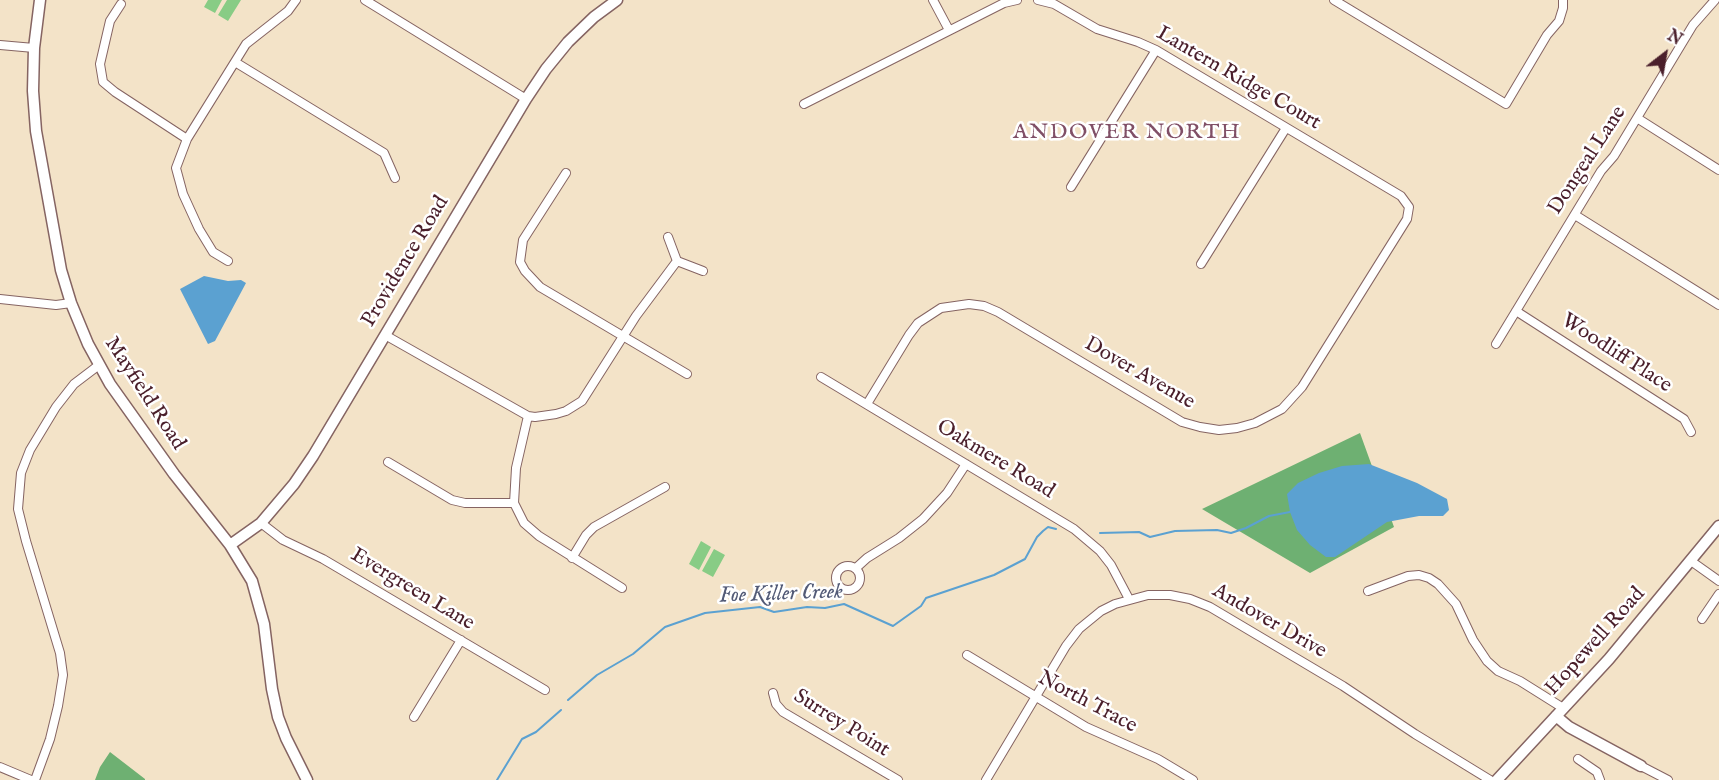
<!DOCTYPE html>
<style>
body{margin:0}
#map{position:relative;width:1719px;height:780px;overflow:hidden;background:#f3e3c8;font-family:"IM FELL English",serif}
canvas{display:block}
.north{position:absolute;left:1635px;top:24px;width:60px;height:60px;-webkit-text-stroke:4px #fff;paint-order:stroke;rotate:31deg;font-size:16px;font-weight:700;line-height:24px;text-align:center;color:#4a1f2b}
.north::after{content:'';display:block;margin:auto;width:21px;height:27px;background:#4a1f2b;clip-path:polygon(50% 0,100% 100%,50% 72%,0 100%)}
</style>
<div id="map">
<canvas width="1719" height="780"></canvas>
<div class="north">N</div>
</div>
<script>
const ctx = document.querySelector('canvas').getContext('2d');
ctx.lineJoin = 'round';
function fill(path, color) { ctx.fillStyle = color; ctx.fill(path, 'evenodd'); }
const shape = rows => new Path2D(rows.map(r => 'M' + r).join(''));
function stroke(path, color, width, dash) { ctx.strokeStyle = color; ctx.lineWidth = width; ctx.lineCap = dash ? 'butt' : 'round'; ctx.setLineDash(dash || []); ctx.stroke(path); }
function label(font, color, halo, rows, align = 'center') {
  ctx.font = font + ' "IM FELL English",serif'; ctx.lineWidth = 5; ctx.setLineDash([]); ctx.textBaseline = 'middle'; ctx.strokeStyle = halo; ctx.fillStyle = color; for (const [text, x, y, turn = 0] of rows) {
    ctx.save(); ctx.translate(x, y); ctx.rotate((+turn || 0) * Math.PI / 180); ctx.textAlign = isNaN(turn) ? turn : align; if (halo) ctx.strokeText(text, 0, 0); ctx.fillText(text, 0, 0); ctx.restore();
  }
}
const green = shape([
 [208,0,222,0,215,13,204,7],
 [227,0,241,0,228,21,218,15],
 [701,541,711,547,699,570,689,564],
 [714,549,725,555,713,577,702,571]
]);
const forest = shape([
 [1360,433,1394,527,1310,573,1202,509],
 [110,752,145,779,145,780,95,780,100,767]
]);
const water = shape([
 [204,276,228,281,241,280,246,283,215,341,208,344,180,289],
 [1369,464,1417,483,1447,499,1449,510,1443,516,1419,516,1387,522,1335,557,1326,557,1310,545,1297,530,1290,512,1287,494,1298,483,1319,473,1342,466]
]);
const stream = shape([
 [1100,533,1139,532,1150,537,1175,531,1217,530,1231,533,1246,528,1269,516,1290,512],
 [568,700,597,675,633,654,665,627,705,613,760,607,774,612,807,607,825,608,844,604,893,626,921,606,926,598,994,575,1025,559,1037,537,1043,531,1048,527,1056,529],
 [497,780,522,739,536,732,561,710]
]);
const minor = shape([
 [365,0,526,99],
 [933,0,949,30],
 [1334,0,1506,104,1547,35,1559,21,1563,8,1563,0],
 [121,4,110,21,100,64,103,82,115,92,187,139],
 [0,45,34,48],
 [235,62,384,153,395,178],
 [804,104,1004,3,1017,0],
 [1637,118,1719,170],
 [566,173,523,240,520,262,525,271,540,287,687,374],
 [1071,187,1156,50],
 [1575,215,1719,305],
 [668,237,677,261,703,271],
 [228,261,213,252,199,229,183,194,176,168,187,139,246,44,288,11,296,0],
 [1201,264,1286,128],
 [0,299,56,305,71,303],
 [1516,311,1684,419,1691,432],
 [385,335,528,416,535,417,556,414,566,411,582,401,636,316,677,261],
 [1496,344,1601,171,1614,156,1693,25,1715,0],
 [821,377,1074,529,1100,551,1111,565,1129,599],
 [867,404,909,335,918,323,941,308,969,304,984,306,998,312,1182,422,1200,427,1219,430,1237,428,1255,423,1282,409,1302,387,1407,219,1409,207,1401,196,1156,50,1138,42,1097,29,1054,4,1038,0],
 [528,416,516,468,514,503,524,523,539,536,622,588],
 [388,462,452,500,465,503,514,503],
 [261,523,283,540,323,559,545,690],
 [572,558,586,535,594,527,665,487],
 [1691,561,1719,581],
 '836 578a12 12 0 1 1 24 0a12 12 0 1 1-24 0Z',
 [856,568,867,558,899,538,923,519,947,493,966,464],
 [1368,591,1408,576,1419,575,1429,578,1438,584,1456,604,1473,640,1487,661,1498,671,1520,681,1563,708],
 [1702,619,1719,594],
 [967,655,1086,727,1158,759,1193,780],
 [773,693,776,704,783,712,898,780],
 [414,717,461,640],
 [1578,759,1597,772,1600,780],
 [1641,766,1668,780],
 [0,767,31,780],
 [35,780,50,739,58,706,63,675,60,653,26,541,18,509,21,473,30,450,56,407,74,384,99,365],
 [986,780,1066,646,1079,629,1101,611,1115,604,1148,595,1170,595,1190,599,1210,607,1343,686,1415,734,1490,780]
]);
const tertiary = shape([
 [40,0,34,48,33,91,36,131,61,270,71,303,88,344,110,384,174,474,230,545,252,581,264,624,272,689,278,717,286,738,307,780],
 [230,545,261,523,294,484,313,456,526,99,546,69,568,42,594,17,617,0],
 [1556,716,1569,727,1641,766],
 [1497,780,1609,659,1719,526]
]);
const streetNames = [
 ["Lantern Ridge Court",1238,79,30],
 ["Dongeal Lane",1588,161,-57],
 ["Providence Road",406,262,-59],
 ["Woodliff Place",1616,354,33],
 ["Dover Avenue",1139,374,30],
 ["Mayfield Road",144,394,57],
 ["Oakmere Road",995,460,31],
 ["Evergreen Lane",412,590,31],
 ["Andover Drive",1269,622,30],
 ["Hopewell Road",1596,642,-48],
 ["North Trace",1087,703,28],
 ["Surrey Point",841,724,32]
];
const neighbourhoodNames = [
 ["ANDOVER NORTH",1127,133]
];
const waterNames = [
 ["Foe Killer Creek",781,595,-2]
];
fill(green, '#88cc85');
fill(forest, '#6eb072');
fill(water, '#5ba1d1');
stroke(stream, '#5ba1d1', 2);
stroke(minor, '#856462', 10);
stroke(tertiary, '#856462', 13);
stroke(minor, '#fff', 8);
stroke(tertiary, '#fff', 10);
label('21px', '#4a1f2b', '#fff', streetNames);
ctx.letterSpacing = '1.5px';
label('22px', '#804f66', '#fff', neighbourhoodNames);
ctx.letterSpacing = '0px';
label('italic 22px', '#525a76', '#fff', waterNames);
</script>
